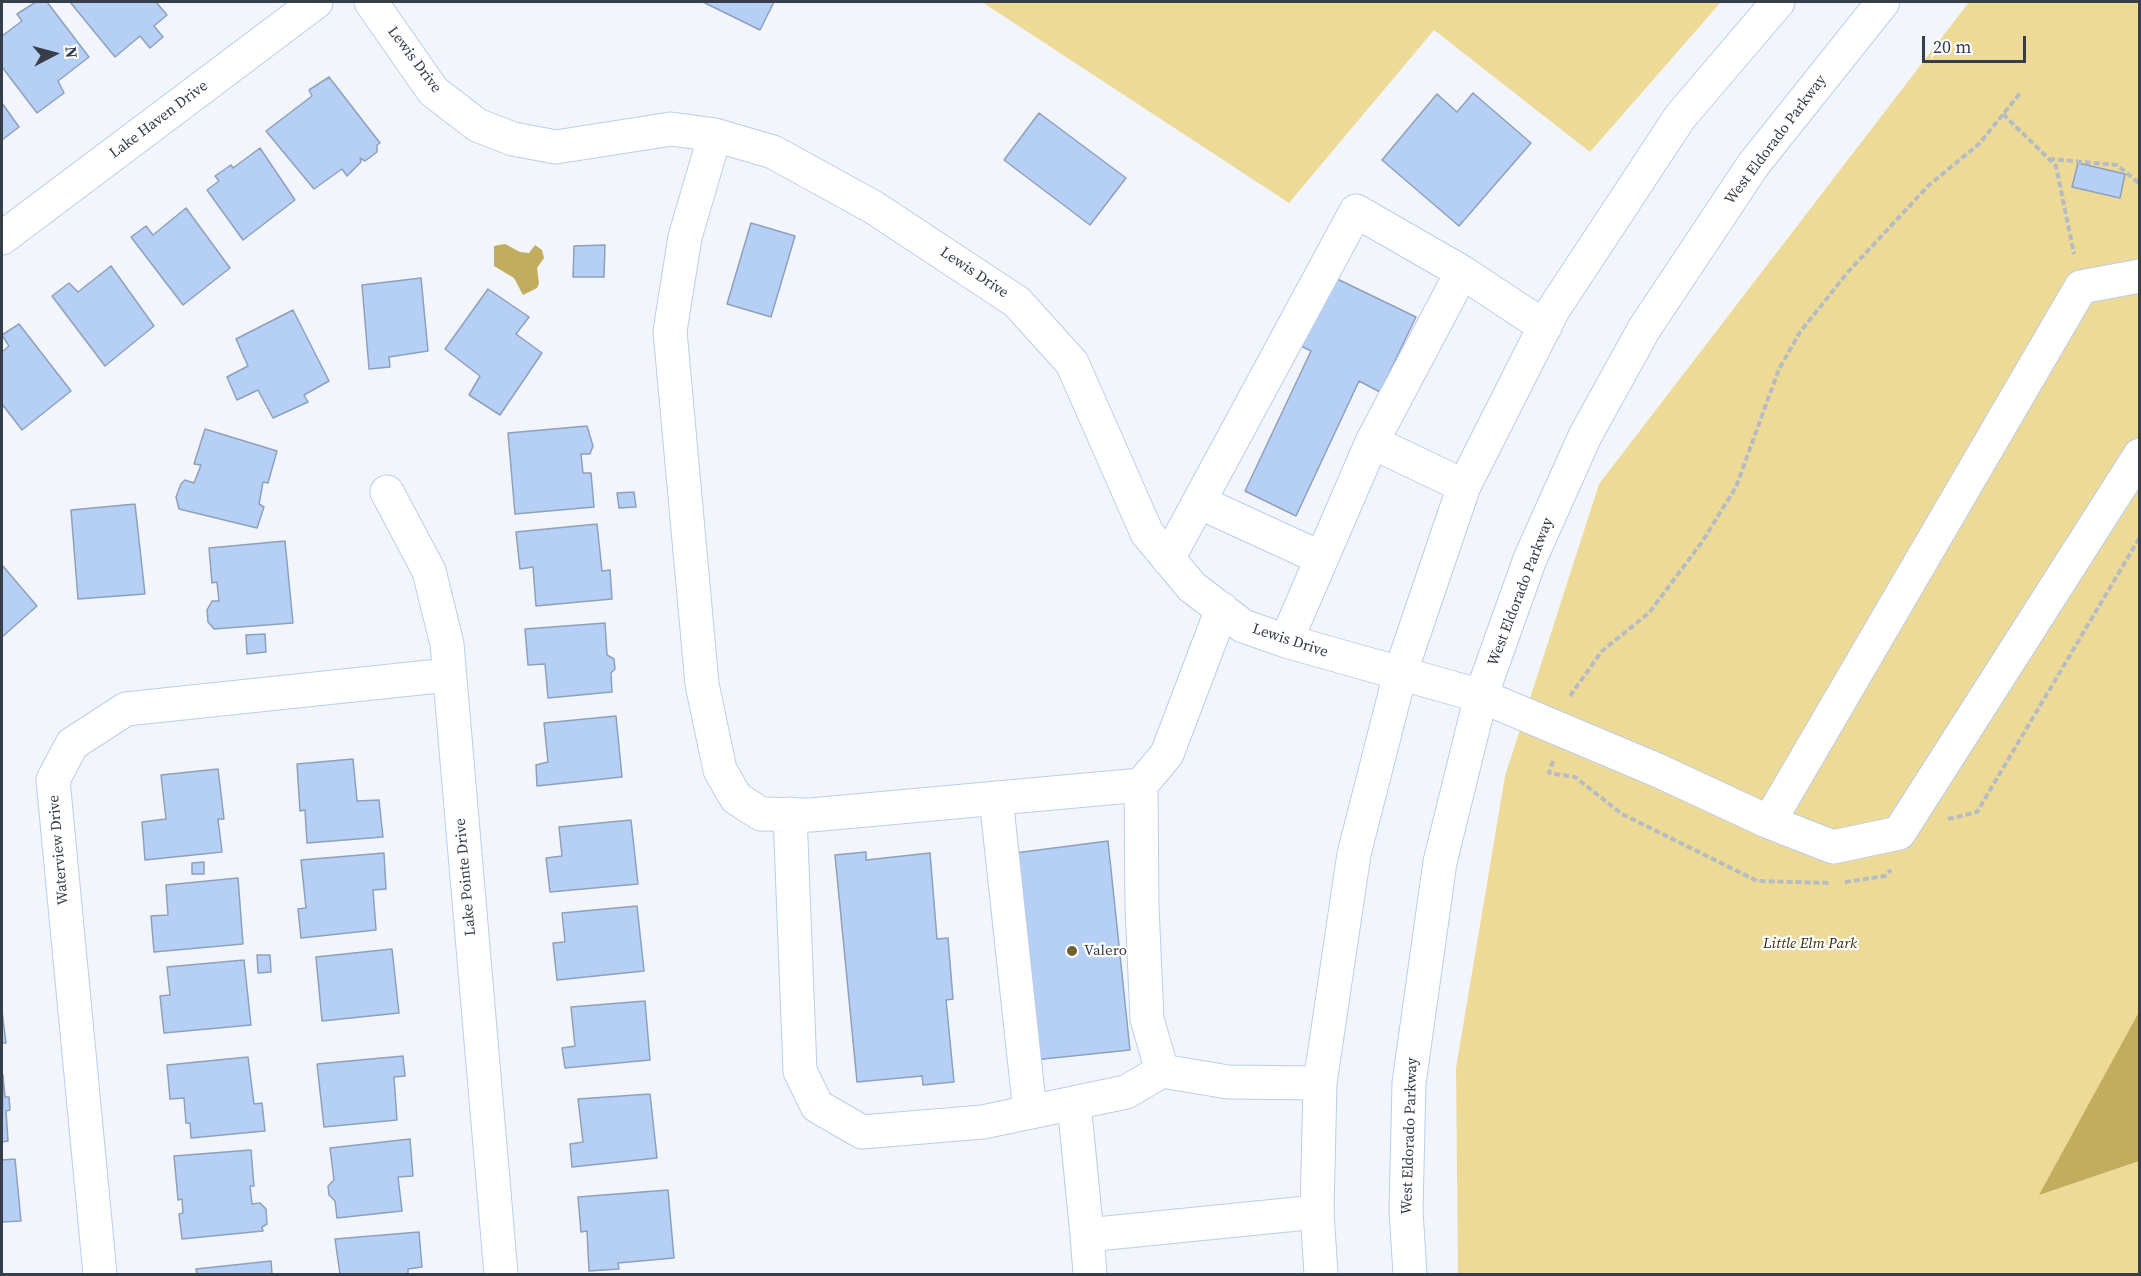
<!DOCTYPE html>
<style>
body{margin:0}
#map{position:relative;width:2141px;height:1276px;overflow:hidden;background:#f2f6fc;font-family:"Source Serif 4",serif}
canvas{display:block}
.frame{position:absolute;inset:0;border:3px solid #363e49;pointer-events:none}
.north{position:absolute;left:24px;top:24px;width:60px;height:60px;-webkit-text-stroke:4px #fff;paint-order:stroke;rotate:84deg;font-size:16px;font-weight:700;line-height:24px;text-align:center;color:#363e49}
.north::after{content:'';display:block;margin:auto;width:21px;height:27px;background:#363e49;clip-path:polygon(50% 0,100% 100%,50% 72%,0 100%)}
.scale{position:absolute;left:1922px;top:36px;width:104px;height:27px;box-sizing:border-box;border:3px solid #363e49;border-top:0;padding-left:8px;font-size:18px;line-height:21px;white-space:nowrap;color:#363e49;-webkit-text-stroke:4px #fff;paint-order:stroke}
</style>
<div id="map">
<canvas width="2141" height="1276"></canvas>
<div class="frame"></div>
<div class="north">N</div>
<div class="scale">20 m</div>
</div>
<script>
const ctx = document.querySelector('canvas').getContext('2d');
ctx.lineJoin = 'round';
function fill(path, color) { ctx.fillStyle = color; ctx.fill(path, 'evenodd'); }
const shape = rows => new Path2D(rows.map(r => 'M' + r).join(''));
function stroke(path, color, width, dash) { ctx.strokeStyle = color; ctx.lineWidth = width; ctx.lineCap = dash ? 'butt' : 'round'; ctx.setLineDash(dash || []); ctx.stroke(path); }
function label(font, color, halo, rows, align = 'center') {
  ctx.font = font + ' "Source Serif 4",serif'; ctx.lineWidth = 4.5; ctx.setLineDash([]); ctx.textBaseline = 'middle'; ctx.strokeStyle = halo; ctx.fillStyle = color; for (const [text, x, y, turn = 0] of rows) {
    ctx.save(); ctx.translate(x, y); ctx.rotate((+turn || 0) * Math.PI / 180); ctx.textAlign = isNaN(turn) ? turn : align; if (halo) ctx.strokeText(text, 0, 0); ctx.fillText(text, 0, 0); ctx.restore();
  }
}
const green = shape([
 [982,2,1721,2,1590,152,1434,30,1289,203],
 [1969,2,2139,2,2139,1274,1458,1274,1456,1068,1505,776,1599,484]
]);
const water = shape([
 [505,244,520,252,529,253,535,245,542,250,544,258,537,268,539,283,537,288,523,295,514,278,494,266,494,246],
 [2139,1012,2139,1161,2039,1195]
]);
const building = shape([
 [36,2,47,2,89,57,58,81,64,93,37,113,2,67,2,36,22,21,17,14,36,2],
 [70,2,156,2,167,15,154,26,163,37,150,48,140,36,115,57,70,2],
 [703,2,774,2,760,30,703,2],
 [329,77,380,143,377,145,377,152,365,161,360,158,361,162,347,176,342,169,314,189,266,131,312,96,309,90,329,77],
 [1473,93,1531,143,1459,226,1382,160,1437,94,1457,112,1473,93],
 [2,103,19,127,2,140,2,103],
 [1039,113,1126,178,1090,225,1004,160,1039,113],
 [260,148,295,200,243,240,207,190,219,181,215,176,231,165,233,168,260,148],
 [2078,163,2125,174,2120,198,2072,187,2078,163],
 [186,208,230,268,183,305,131,237,146,226,153,235,186,208],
 [751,223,795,236,771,317,727,304,751,223],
 [605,245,604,277,573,277,574,246,605,245],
 [111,266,154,326,105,366,52,296,69,283,78,292,111,266],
 [1329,275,1416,317,1380,392,1359,381,1296,516,1245,491,1311,351,1297,344,1329,275],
 [421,278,428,351,389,357,390,367,369,369,362,285,421,278],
 [488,289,529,317,516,334,542,353,500,415,469,395,480,376,445,349,488,289],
 [293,310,329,381,304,395,308,402,273,418,258,390,237,400,227,377,248,366,236,339,293,310],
 [19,324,71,391,22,430,2,404,2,352,9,346,2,335,19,324],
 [587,426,593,446,590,454,581,454,583,473,591,473,594,507,515,514,508,433,587,426],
 [205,429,277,451,268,483,263,482,259,504,264,507,257,528,179,509,176,497,181,484,185,480,194,483,201,465,194,464,205,429],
 [634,492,636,507,619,508,617,493,634,492],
 [135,504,145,594,78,599,71,510,135,504],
 [597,524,602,571,610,570,612,599,536,606,533,567,520,569,516,532,597,524],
 [285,541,293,623,214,629,208,622,207,610,212,601,219,601,217,582,212,583,209,548,285,541],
 [2,565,37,606,2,637,2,565],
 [605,623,607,655,614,659,615,669,611,673,612,692,548,698,545,664,528,665,525,629,605,623],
 [265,634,266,652,247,654,246,635,265,634],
 [616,716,622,777,537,786,536,765,548,762,544,723,616,716],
 [353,759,357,801,379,800,383,837,307,843,305,810,300,811,297,764,353,759],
 [218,769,224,819,218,819,222,852,145,860,142,822,166,819,161,775,218,769],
 [631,820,638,884,550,892,546,858,562,856,559,827,631,820],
 [1108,841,1130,1050,1034,1060,1015,853,1108,841],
 [866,852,866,860,930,853,937,939,948,938,953,999,946,1000,954,1082,923,1085,922,1076,857,1082,835,855,866,852],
 [384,853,386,889,373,890,376,930,301,938,298,909,306,908,301,860,384,853],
 [204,862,204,874,192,874,192,863,204,862],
 [238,878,243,944,154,952,151,916,168,915,166,885,238,878],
 [637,906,644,971,557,980,553,943,565,942,562,913,637,906],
 [392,949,399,1013,322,1021,316,957,392,949],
 [257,955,270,955,271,972,258,973,257,955],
 [244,960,251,1025,164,1033,160,996,170,995,167,967,244,960],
 [645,1001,650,1060,565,1068,562,1048,575,1046,571,1007,645,1001],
 [2,1011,6,1043,2,1043,2,1011],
 [403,1056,405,1076,394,1077,397,1120,324,1127,317,1064,403,1056],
 [248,1057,254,1104,262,1103,265,1131,191,1138,190,1123,186,1123,184,1098,170,1099,167,1065,248,1057],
 [3,1075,5,1097,9,1097,10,1110,6,1111,8,1141,2,1142,3,1075],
 [650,1094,657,1158,572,1167,570,1144,583,1142,578,1099,650,1094],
 [410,1139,413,1176,398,1177,402,1211,337,1218,335,1201,329,1195,328,1186,334,1180,330,1148,410,1139],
 [251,1150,254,1186,250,1186,252,1204,260,1203,266,1209,267,1224,262,1227,263,1231,182,1239,179,1214,183,1213,182,1199,178,1200,174,1156,251,1150],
 [15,1159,21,1221,2,1222,2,1160,15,1159],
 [668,1190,674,1258,618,1263,619,1269,589,1271,587,1231,581,1232,578,1197,668,1190],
 [419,1232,422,1267,408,1269,408,1274,340,1274,335,1239,419,1232],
 [271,1261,272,1274,197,1274,196,1269,271,1261]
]);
const path = shape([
 [2003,114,2056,166,2074,254],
 [2049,159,2117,165,2140,184],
 [1570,696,1602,651,1649,613,1702,542,1736,487,1779,369,1800,332,1848,272,1929,185,1979,144,2021,92],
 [1553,761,1549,773,1575,777,1622,814,1757,881,1831,883],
 [1948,819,1977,812,2140,537],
 [1845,882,1885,876,1891,870]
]);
const minor = shape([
 [371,2,433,91,477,125,513,139,556,147,671,129,715,135,773,152,873,207,1017,302,1072,363,1147,533,1192,587,1243,626,1286,641,1481,696,1657,770,1769,822],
 [715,135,685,237,670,331,702,684,720,770,736,798,761,814,811,815,1141,785,1167,754,1222,609],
 [2,238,316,2],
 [2140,276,2081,287,1769,822,1833,847,1899,833,2140,455],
 [1464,486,1372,442,1462,272,1545,327],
 [387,492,429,571,447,644,501,1274],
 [1199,502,1321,558],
 [1168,559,1356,211,1462,272],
 [1286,641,1372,442],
 [1141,785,1142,907,1147,1019,1162,1071,1228,1082,1320,1083],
 [996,798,1030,1112],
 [790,814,800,1071,817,1106,862,1132,983,1122,1126,1092,1162,1071],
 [1074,1103,1087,1235],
 [100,1274,53,780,72,744,126,709,448,675],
 [1090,1274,1087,1235,1317,1212]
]);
const major = shape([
 [1321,1274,1317,1212,1320,1083,1354,854,1400,674,1464,486,1553,310,1680,117,1778,2],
 [1410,1274,1406,1211,1409,1083,1440,862,1481,696,1530,559,1585,436,1644,329,1753,165,1883,2]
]);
const markers = [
 [1072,951,6,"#6f622f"]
];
const streetNames = [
 ["Lewis Drive",414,60,53],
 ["Lake Haven Drive",159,120,-37],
 ["West Eldorado Parkway",1776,140,-53],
 ["Lewis Drive",974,273,34],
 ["West Eldorado Parkway",1521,592,-69],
 ["Lewis Drive",1290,641,18],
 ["Waterview Drive",59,850,-95],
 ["Lake Pointe Drive",466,877,-95],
 ["West Eldorado Parkway",1410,1136,-88]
];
const parkNames = [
 ["Little Elm Park",1810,944]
];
const poiNames = [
 ["Valero",1084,951]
];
fill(green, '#edda97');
fill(water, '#c2ac5e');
fill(building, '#b5cff5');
stroke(building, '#8ea0bb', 1.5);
stroke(minor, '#baceea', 35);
stroke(major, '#baceea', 35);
stroke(path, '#b6bcc3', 4, [6, 3]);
stroke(minor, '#fff', 33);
stroke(major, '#fff', 33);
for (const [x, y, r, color] of markers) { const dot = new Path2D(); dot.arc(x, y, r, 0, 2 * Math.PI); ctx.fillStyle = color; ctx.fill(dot); stroke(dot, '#fff', 2); }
label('15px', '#363e49', '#fff', streetNames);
label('italic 15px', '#362d09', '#fff', parkNames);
label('15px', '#363e49', '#fff', poiNames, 'left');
</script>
